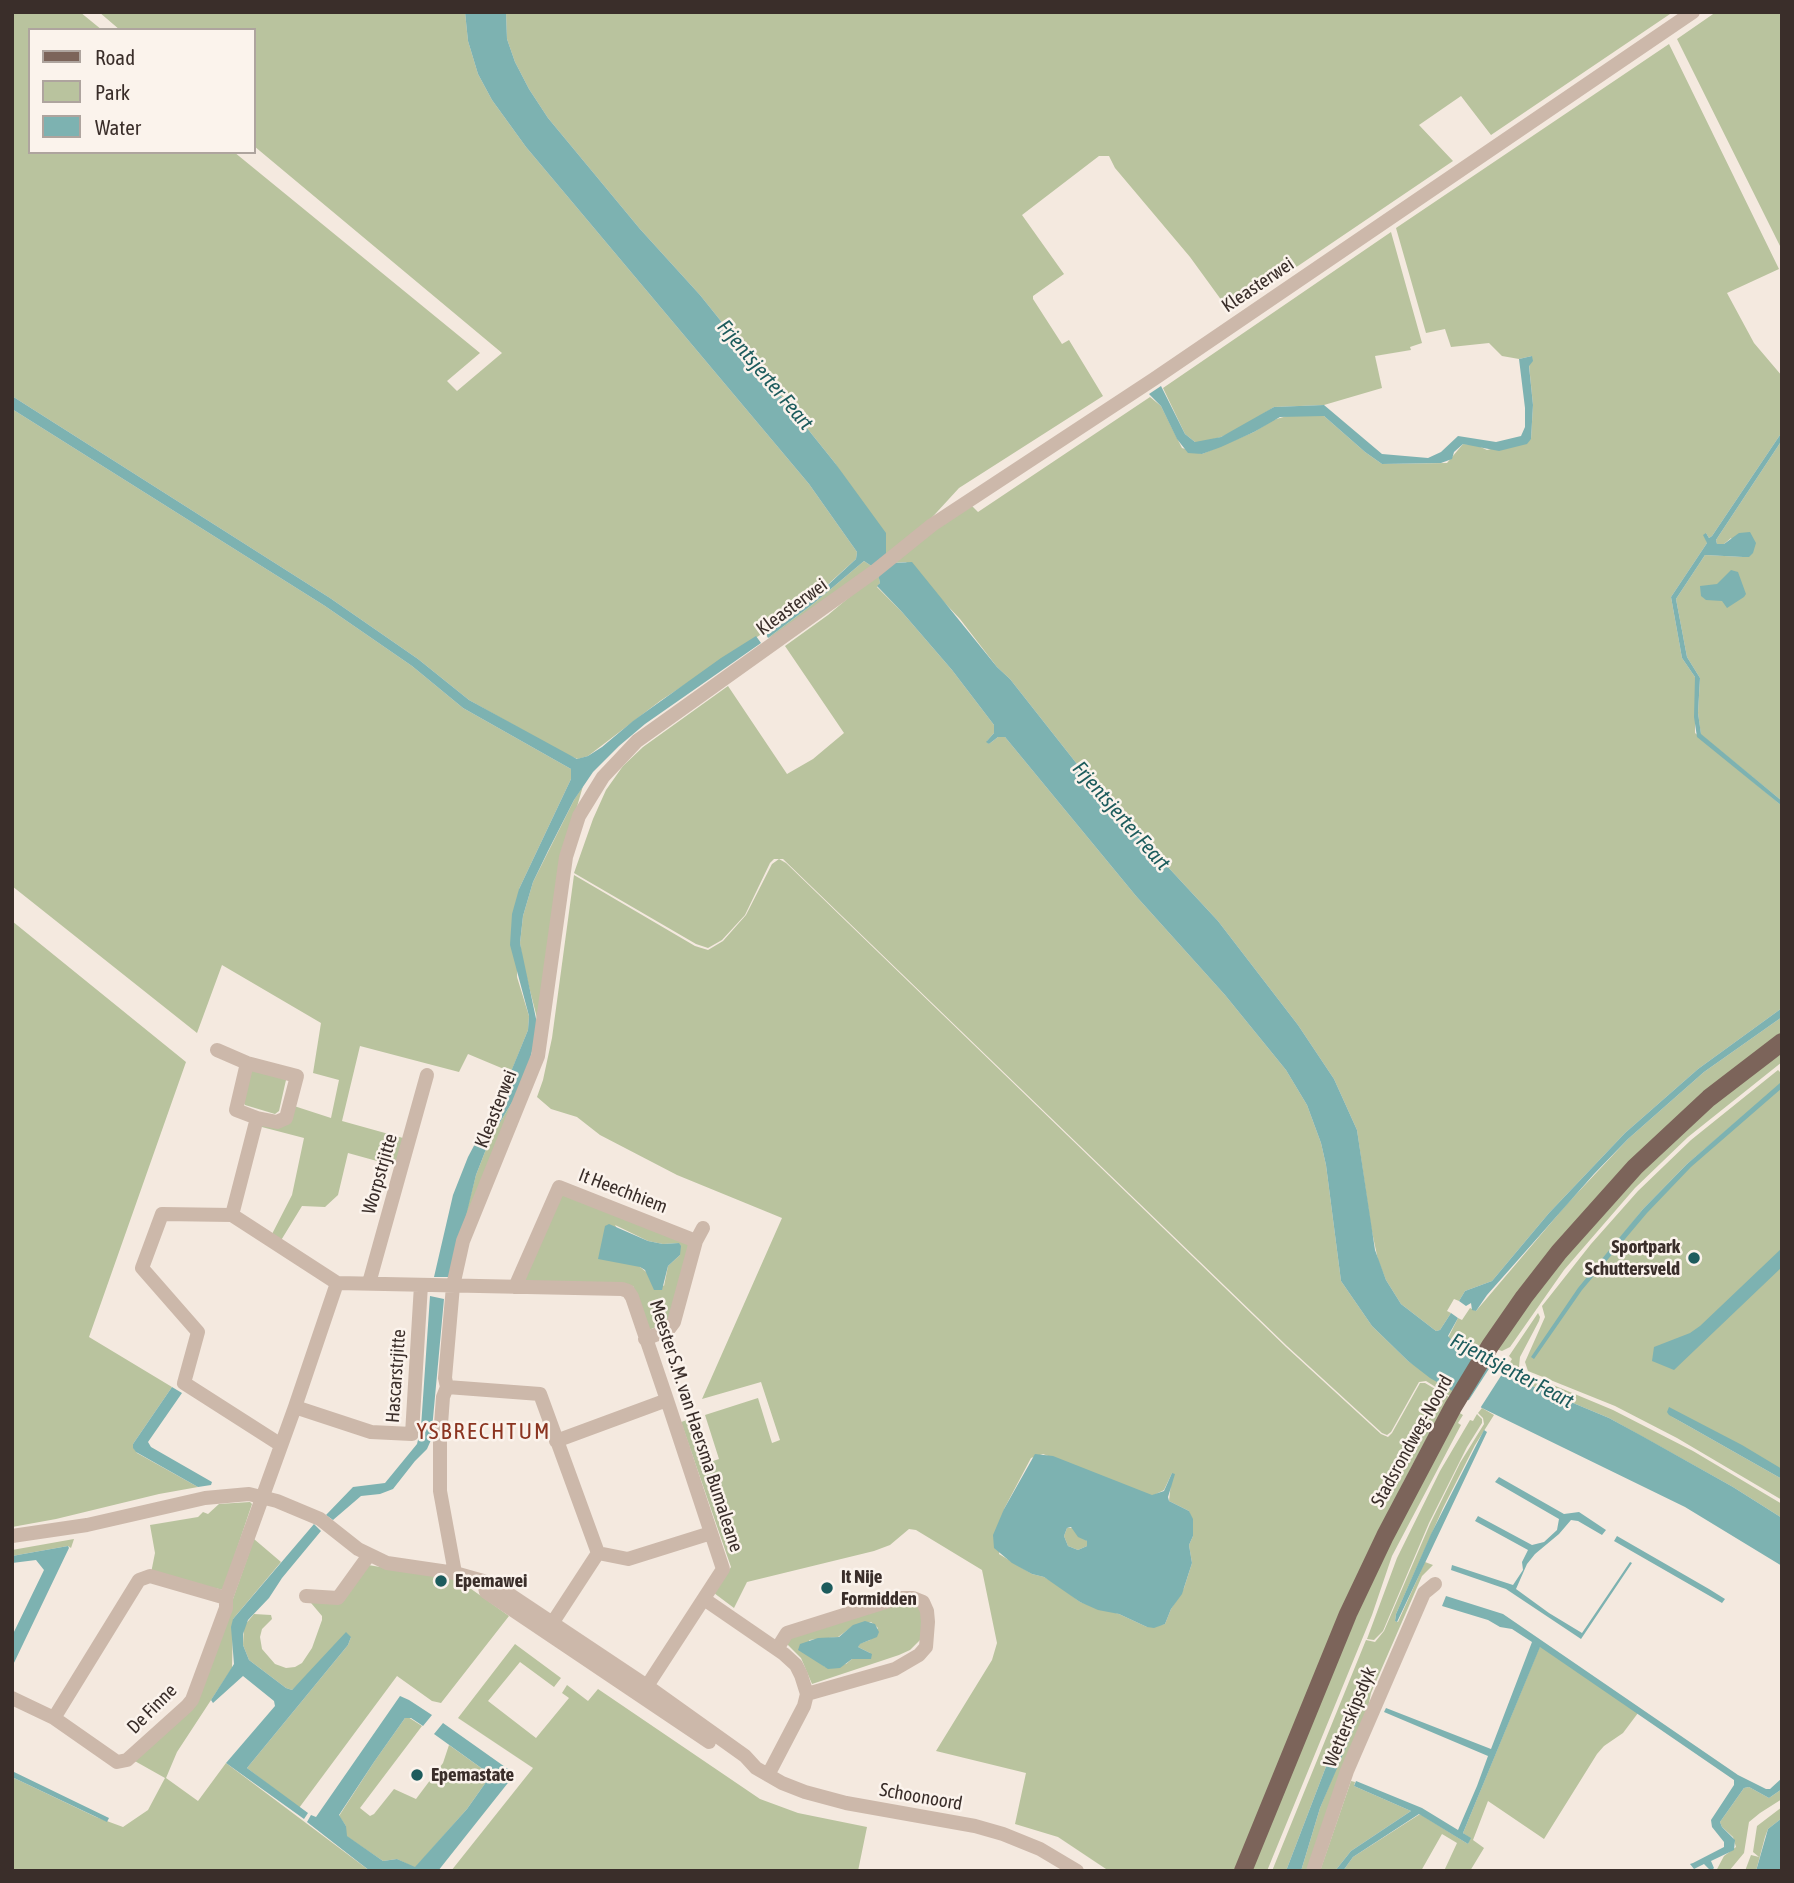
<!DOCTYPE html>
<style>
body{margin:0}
#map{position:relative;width:1794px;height:1883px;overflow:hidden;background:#f4e9df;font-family:"Asap Condensed",sans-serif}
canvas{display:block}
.frame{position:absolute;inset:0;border:14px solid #3a2e2a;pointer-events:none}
.legend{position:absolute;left:28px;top:28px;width:228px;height:126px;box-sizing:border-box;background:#fbf3ec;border:2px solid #aea49e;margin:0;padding:9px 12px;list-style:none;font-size:21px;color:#3a2e2a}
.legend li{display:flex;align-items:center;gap:14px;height:35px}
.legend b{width:35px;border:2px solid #aea49e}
</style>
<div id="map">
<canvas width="1794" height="1883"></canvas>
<div class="frame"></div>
<ul class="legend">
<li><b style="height:9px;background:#7c645a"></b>Road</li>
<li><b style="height:19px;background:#b9c39e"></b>Park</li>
<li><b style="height:19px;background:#7db2b1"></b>Water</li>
</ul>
</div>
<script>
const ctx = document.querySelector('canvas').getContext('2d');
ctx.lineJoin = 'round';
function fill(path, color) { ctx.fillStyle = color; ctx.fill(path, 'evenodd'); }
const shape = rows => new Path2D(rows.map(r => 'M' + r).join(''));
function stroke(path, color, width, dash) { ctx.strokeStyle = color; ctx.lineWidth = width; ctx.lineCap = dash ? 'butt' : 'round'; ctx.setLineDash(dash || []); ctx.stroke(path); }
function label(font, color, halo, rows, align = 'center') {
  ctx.font = font + ' "Asap Condensed",sans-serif'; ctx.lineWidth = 5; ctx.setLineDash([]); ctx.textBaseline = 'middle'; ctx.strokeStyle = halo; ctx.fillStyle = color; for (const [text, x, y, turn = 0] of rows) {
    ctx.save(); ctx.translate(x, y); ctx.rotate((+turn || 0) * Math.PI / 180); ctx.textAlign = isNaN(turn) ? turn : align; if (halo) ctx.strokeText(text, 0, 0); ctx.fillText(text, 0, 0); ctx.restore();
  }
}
const green = shape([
 [12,12,80,12,102,30,30,30,30,152,234,152,480,353,447,381,457,391,502,353,254,146,254,30,120,30,99,12,465,12,468,41,478,74,492,100,526,147,809,484,857,552,856,559,804,606,660,701,588,756,578,759,567,755,469,700,418,659,330,598,12,396],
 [506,12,1673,12,1491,135,1461,96,1419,125,1453,161,1230,312,1190,257,1115,168,1109,156,1099,156,1022,215,1064,274,1033,296,1033,299,1062,344,1069,340,1103,396,959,488,926,524,886,555,835,463,700,295,640,229,548,118,529,89,515,62,507,39],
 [1716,12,1782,12,1782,250,1677,39],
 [1669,44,1779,269,1727,293,1754,343,1782,376,1782,432,1712,536,1709,538,1706,533,1707,543,1671,597,1682,658,1695,677,1695,733,1782,806,1782,1008,1698,1069,1625,1133,1549,1213,1492,1281,1465,1291,1459,1301,1454,1299,1447,1311,1451,1313,1440,1330,1436,1331,1401,1304,1386,1280,1378,1260,1371,1227,1357,1130,1334,1079,1298,1025,1218,921,1103,797,1010,679,997,667,960,619,906,562,892,563,970,504,978,512,1150,397,1161,406,1182,448,1202,454,1254,432,1273,420,1287,416,1324,416,1365,452,1382,464,1447,463,1463,444,1476,445,1487,450,1531,439,1533,405,1529,365,1532,356,1519,359,1502,356,1489,343,1451,347,1445,329,1426,333,1396,228],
 [1391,232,1422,343,1410,347,1411,350,1375,356,1382,388,1324,405,1274,407,1239,429,1221,437,1203,442,1195,442,1185,434,1163,388],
 [12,409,325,606,412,666,463,708,571,769,571,779,519,889,517,977,529,1016,528,1030,511,1072,468,1054,459,1072,360,1046,342,1121,403,1138,395,1166,348,1153,338,1195,325,1207,302,1206,280,1242,271,1236,292,1195,304,1138,258,1126,283,1124,291,1105,331,1118,339,1080,313,1073,321,1023,222,965,197,1033,12,886],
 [1782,440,1782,801,1701,735,1698,713,1700,678,1687,657,1676,599,1705,555,1743,557,1731,538,1724,544,1717,544,1716,540],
 [864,561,873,567,775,636,768,638,813,604],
 [878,573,880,583,877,587,902,612,952,670,994,725,994,733,987,741,989,744,998,737,1005,737,1136,896,1225,995,1286,1070,1307,1105,1321,1143,1326,1165,1341,1281,1372,1326,1408,1361,1453,1390,1450,1396,1426,1381,1419,1382,1391,1432,1387,1435,1382,1433,1287,1346,783,859,774,859,770,863,745,915,722,940,708,948,696,944,574,873,593,819,606,790,623,766,643,747,728,686,787,774,813,759,844,733,785,646,828,615],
 [583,786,572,824,537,1018,523,963,520,943,523,916,533,882,574,800],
 [779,859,786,863,1286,1347,1381,1434,1388,1437,1392,1433,1420,1383,1425,1383,1449,1397,1404,1481,1235,1871,1109,1871,1058,1837,1015,1824,1026,1773,936,1751,992,1660,997,1643,982,1570,916,1530,909,1529,890,1545,874,1551,747,1582,734,1608,714,1593,731,1567,681,1422,693,1418,707,1463,719,1459,705,1415,758,1398,772,1443,780,1440,761,1382,702,1399,782,1218,677,1175,600,1135,577,1117,551,1109,537,1097,543,1080,552,1038,574,875,695,946,708,950,723,941,746,915,772,864],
 [1043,1454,1152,1496,1164,1490,1172,1473,1169,1501,1189,1511,1193,1536,1189,1545,1192,1563,1184,1588,1171,1609,1165,1624,1147,1627,1119,1614,1080,1602,1058,1585,1044,1577,1032,1574,999,1554,1004,1509,1031,1458],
 [12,921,186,1062,89,1337,172,1387,133,1444,133,1447,137,1453,198,1487,159,1494,56,1519,12,1527],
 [1782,1017,1782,1036,1722,1081,1475,1355,1448,1338,1458,1318,1462,1320,1470,1308,1476,1311,1567,1204,1628,1139,1704,1072],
 [1782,1049,1782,1062,1688,1137,1635,1188,1564,1270,1510,1347,1502,1351,1496,1349,1532,1296,1608,1204,1693,1122],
 [256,1069,286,1080,279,1111,275,1114,245,1105,242,1100,250,1071],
 [1778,1070,1782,1074,1782,1083,1687,1164,1643,1209,1582,1287,1629,1229,1693,1163,1782,1085,1782,1474,1669,1415,1782,1479,1782,1500,1677,1438,1615,1406,1528,1371,1525,1362,1545,1317,1542,1306,1591,1244,1638,1191,1691,1140],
 [517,1094,462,1228,476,1175,490,1139],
 [562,1194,685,1238,693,1248,671,1318,665,1323,649,1330,633,1286,522,1282],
 [615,1225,648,1241,663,1244,679,1243,680,1255,668,1266,664,1286,640,1267],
 [1538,1313,1540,1317,1539,1321,1520,1357,1519,1367,1522,1372,1613,1410,1693,1451,1782,1504,1782,1518,1733,1487,1609,1418,1530,1385,1505,1371,1512,1359,1509,1356],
 [1482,1408,1494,1415,1475,1445,1443,1508,1396,1614,1395,1621,1398,1622,1425,1562,1433,1565,1422,1576,1371,1693,1367,1713,1309,1871,1301,1871,1320,1808,1365,1698,1357,1699,1345,1717,1286,1871,1272,1871,1366,1640,1375,1642,1384,1631,1430,1524,1460,1463,1484,1424,1483,1418,1478,1413],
 [1458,1412,1463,1415,1458,1423,1461,1425,1392,1556,1372,1615,1267,1871,1250,1871,1376,1569],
 [1477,1414,1482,1419,1482,1423,1467,1447,1429,1523,1383,1631,1374,1640,1367,1639,1397,1558,1440,1471,1470,1420,1473,1421],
 [250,1502,252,1504,223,1590,151,1573,155,1553,150,1525,198,1517,203,1512,208,1514,219,1504],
 [1067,1528,1073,1528,1087,1541,1087,1546,1078,1550,1068,1546,1064,1536],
 [74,1539,71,1548,68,1546,12,1556,12,1550],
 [254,1539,281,1562,233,1619,232,1668,177,1752,166,1778,198,1801,226,1763,370,1871,12,1871,12,1777,96,1817,123,1827,148,1810,165,1778,133,1760,196,1704],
 [368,1565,454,1579,467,1586,509,1616,441,1703,432,1701,397,1676,299,1808,247,1768,348,1645,351,1637,292,1690,286,1688,249,1660,243,1645,244,1626,254,1614,271,1615,272,1619,262,1629,260,1637,262,1649,275,1664,286,1668,295,1667,302,1663,312,1648,322,1620,322,1616,306,1597,344,1597],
 [910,1601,921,1609,921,1639,910,1650,899,1655,812,1684,801,1658,787,1644,788,1639],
 [871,1622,878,1628,870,1640,859,1644,858,1647,870,1653,852,1659,846,1664,825,1667,818,1661,809,1640,838,1637,853,1626],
 [515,1644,561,1678,554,1687,520,1662,488,1701,536,1738,569,1698,562,1693,567,1685,588,1701,598,1689,760,1799,798,1813,867,1827,858,1871,451,1871,533,1768,458,1718],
 [1540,1646,1638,1713,1623,1733,1604,1746,1597,1754,1544,1839,1488,1801,1473,1840,1484,1848,1470,1871,1444,1871,1457,1843,1442,1834,1421,1871,1343,1871,1353,1857,1420,1814,1468,1844,1470,1838,1463,1833],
 [408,1717,422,1726,360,1808,370,1816,374,1814,394,1789,416,1799,443,1763,449,1745,491,1775,467,1809,415,1868,397,1859,383,1861,346,1836,346,1826,339,1816,374,1762,405,1718],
 [1351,1781,1355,1782,1354,1786,1411,1811,1351,1851,1335,1871,1320,1871],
 [1749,1787,1769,1798,1782,1789,1782,1799,1760,1813,1749,1822,1744,1853,1729,1871,1716,1871,1724,1856,1736,1847,1733,1837,1722,1827,1720,1822,1744,1788],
 [1782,1807,1782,1818,1768,1829,1765,1837,1756,1871,1745,1871,1751,1855,1759,1857,1753,1852,1757,1826]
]);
const water = shape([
 [465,12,506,12,507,39,515,62,529,89,548,118,640,229,700,295,835,463,886,533,886,555,892,563,912,562,997,667,1010,679,1103,797,1218,921,1298,1025,1334,1079,1357,1130,1375,1250,1386,1280,1401,1304,1436,1331,1440,1330,1451,1313,1458,1318,1448,1336,1455,1344,1530,1385,1609,1418,1642,1436,1733,1487,1782,1518,1782,1566,1685,1507,1482,1408,1430,1378,1408,1361,1372,1326,1341,1281,1326,1165,1321,1143,1307,1105,1286,1070,1225,995,1136,896,1005,737,998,737,989,744,986,742,994,733,994,725,952,670,902,612,877,586,880,583,878,574,873,567,864,561,813,604,768,638,764,631,816,596,856,559,857,552,809,484,526,147,492,100,478,74,468,41],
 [1532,356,1533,361,1529,366,1533,405,1531,439,1527,444,1499,451,1463,444,1454,452,1452,459,1441,463,1382,464,1365,452,1324,416,1280,417,1254,432,1221,447,1202,454,1188,453,1177,439,1161,406,1149,394,1161,386,1185,434,1195,442,1221,437,1274,407,1324,405,1382,454,1428,458,1441,452,1458,436,1496,442,1521,436,1525,427,1525,408,1519,359],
 [12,396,330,598,418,659,469,700,577,759,588,756,602,747,633,721,721,658,756,636,761,643,645,724,619,746,593,772,574,800,548,851,533,882,523,916,520,943,538,1028,528,1067,517,1094,490,1139,476,1175,451,1277,434,1277,453,1195,468,1157,503,1091,528,1030,529,1016,510,945,512,914,519,889,571,779,571,769,463,708,412,666,325,606,12,409],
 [1782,432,1782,440,1716,540,1717,544,1724,544,1739,533,1750,532,1756,543,1753,553,1749,557,1743,557,1705,555,1676,599,1687,657,1700,678,1698,713,1701,734,1782,801,1782,806,1697,737,1694,717,1695,677,1682,658,1671,597,1707,543,1703,535,1706,533,1709,538,1712,536],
 [1731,570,1738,572,1746,594,1744,597,1727,608,1722,601,1706,600,1701,596,1700,586,1717,584],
 [1782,1008,1782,1017,1704,1072,1628,1139,1594,1174,1487,1295,1476,1311,1472,1310,1471,1303,1466,1306,1459,1301,1465,1291,1492,1281,1549,1213,1625,1133,1698,1069],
 [1780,1083,1782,1088,1691,1167,1647,1213,1582,1290,1534,1359,1531,1357,1578,1288,1643,1209,1687,1164],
 [609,1224,648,1241,663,1244,679,1243,681,1246,680,1255,668,1266,662,1290,654,1290,645,1270,640,1267,598,1259,605,1226],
 [1782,1248,1782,1267,1674,1370,1652,1361,1654,1347,1690,1333,1700,1326],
 [430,1296,444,1299,431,1440,427,1449,415,1461,393,1489,380,1494,361,1496,333,1520,326,1515,353,1487,385,1483,417,1444,421,1427],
 [172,1387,182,1393,148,1442,151,1447,212,1482,211,1485,198,1487,136,1452,133,1448,133,1444],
 [1669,1407,1742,1445,1782,1469,1782,1479,1669,1415,1667,1412],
 [1484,1430,1487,1432,1397,1622,1395,1621,1396,1614,1431,1534],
 [1035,1454,1053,1456,1152,1495,1164,1491,1172,1473,1175,1474,1168,1497,1169,1501,1189,1511,1193,1519,1193,1536,1189,1545,1192,1563,1182,1594,1171,1609,1165,1624,1154,1628,1147,1627,1119,1614,1098,1610,1080,1602,1044,1577,1032,1574,1012,1563,994,1548,993,1535,1004,1509],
 [1071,1527,1078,1537,1087,1541,1087,1546,1078,1550,1068,1546,1064,1536,1067,1528],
 [1499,1477,1564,1514,1579,1512,1606,1530,1602,1535,1578,1521,1571,1520,1559,1534,1535,1554,1527,1564,1516,1589,1549,1613,1582,1633,1630,1562,1632,1563,1581,1639,1506,1589,1451,1570,1452,1565,1513,1585,1523,1570,1522,1562,1528,1550,1475,1521,1478,1516,1532,1545,1544,1542,1557,1530,1559,1519,1495,1482],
 [314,1524,321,1531,282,1578,269,1598,248,1620,243,1634,243,1645,249,1660,286,1688,292,1690,346,1632,351,1637,348,1645,247,1768,308,1813,304,1819,226,1763,275,1706,274,1701,243,1676,213,1703,211,1700,234,1664,231,1627,233,1619],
 [1617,1536,1709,1589,1725,1599,1722,1603,1614,1541],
 [68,1546,69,1548,12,1667,12,1636,44,1570,36,1560,12,1563,12,1556],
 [1446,1596,1503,1614,1738,1775,1766,1789,1770,1789,1782,1778,1782,1789,1769,1798,1749,1787,1744,1788,1720,1822,1722,1827,1735,1840,1734,1850,1711,1861,1714,1868,1711,1871,1704,1864,1694,1869,1690,1864,1693,1863,1724,1847,1724,1842,1712,1827,1711,1820,1734,1785,1734,1780,1540,1647,1463,1833,1471,1838,1468,1844,1419,1814,1353,1857,1343,1871,1335,1871,1351,1851,1411,1811,1354,1786,1356,1781,1422,1808,1458,1830,1477,1786,1488,1756,1384,1712,1386,1708,1491,1749,1532,1642,1512,1629,1500,1627,1488,1620,1442,1606],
 [865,1621,875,1624,879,1632,877,1637,860,1644,858,1647,872,1654,871,1659,852,1659,840,1668,828,1669,798,1650,800,1644,818,1638,839,1637,853,1625],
 [1363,1695,1365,1698,1359,1717,1320,1808,1301,1871,1286,1871,1345,1717,1357,1699],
 [400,1696,409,1700,432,1715,423,1726,411,1718,405,1718,374,1762,339,1815,346,1826,347,1836,383,1861,397,1859,415,1867,467,1809,491,1775,434,1734,443,1723,515,1774,438,1871,370,1871,307,1822,311,1815,316,1817],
 [12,1771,109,1818,107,1822,12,1777],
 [1782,1818,1782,1871,1756,1871,1768,1829]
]);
const pier = shape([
 [1494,1361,1506,1368,1479,1410,1467,1403]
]);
const minor = shape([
 [217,1050,247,1063,297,1076,286,1118,277,1122,257,1118],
 [247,1063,236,1110,257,1118,232,1215,337,1283],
 [232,1215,162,1214,142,1268,198,1332,184,1383,281,1445],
 [696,1241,703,1228],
 [369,1283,427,1075],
 [515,1287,559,1187,696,1241,674,1322,668,1330,645,1339],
 [447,1387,540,1394,598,1553,553,1622],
 [295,1407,371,1432,412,1434,421,1285],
 [556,1441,667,1400],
 [12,1536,87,1525,205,1498,249,1494,277,1501,320,1519,358,1549,387,1563,455,1573,494,1584,647,1686,745,1756,756,1768,782,1783,805,1792,846,1803,975,1826,1003,1834,1040,1849,1077,1871],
 [598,1553,628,1559,711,1533],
 [455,1573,440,1491,440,1438,443,1397,447,1387,445,1378,453,1286,463,1241,538,1056,566,857,579,816,603,777,637,741,875,571,932,525,1154,379,1693,12],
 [484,1583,486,1592,709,1742],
 [306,1596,338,1598,369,1555],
 [704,1599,784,1654,796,1665,801,1675,807,1694,804,1706,768,1775],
 [777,1649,787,1633,898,1598,913,1598,923,1602,927,1611,928,1622,926,1647,919,1655,895,1669,807,1694],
 [12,1698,54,1718,117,1762,127,1760,187,1706,192,1700,226,1608,226,1598,295,1407,337,1283,622,1289,628,1291,632,1297,667,1400,723,1569,647,1686],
 [54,1718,139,1580,150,1576,226,1598],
 [1313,1871,1347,1771,1424,1593,1435,1584]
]);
const major = shape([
 [1243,1871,1348,1614,1385,1536,1453,1407,1490,1346,1524,1297,1559,1252,1635,1167,1709,1098,1782,1042]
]);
const markers = [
 [1694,1258,7,"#1d5c5d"],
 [441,1581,7,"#1d5c5d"],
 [827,1588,7,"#1d5c5d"],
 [417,1775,7,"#1d5c5d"]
];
const streetNames = [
 ["Kleasterwei",1258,285,-34],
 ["Kleasterwei",792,607,-36],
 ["Kleasterwei",496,1109,-68],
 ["Worpstrjitte",380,1174,-74],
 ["It Heechhiem",623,1191,21],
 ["Hascarstrjitte",396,1376,-86],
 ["Meester S.M. van Haersma Bumaleane",696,1426,72],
 ["Stadsrondweg-Noord",1412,1441,-61],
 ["De Finne",152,1709,-45],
 ["Wetterskipsdyk",1350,1717,-67],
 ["Schoonoord",921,1797,10]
];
const poiNames = [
 ["Sportpark",1680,1247,"right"],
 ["Schuttersveld",1680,1269,"right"],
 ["It Nije",841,1577],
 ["Formidden",841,1599],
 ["Epemawei",455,1581],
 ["Epemastate",431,1775]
];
const waterNames = [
 ["Frjentsjerter Feart",765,375,50],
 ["Frjentsjerter Feart",1121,816,49],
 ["Frjentsjerter Feart",1512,1371,28]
];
const quarterNames = [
 ["YSBRECHTUM",484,1432]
];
fill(green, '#b9c39e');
fill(water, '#7db2b1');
fill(pier, '#f4e9df');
stroke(minor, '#ccb8aa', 14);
stroke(major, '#7c645a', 18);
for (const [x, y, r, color] of markers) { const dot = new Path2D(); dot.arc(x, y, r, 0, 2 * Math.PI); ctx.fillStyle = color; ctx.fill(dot); stroke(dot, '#fbf3ec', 2.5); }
label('19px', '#3a2e2a', '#fbf3ec', streetNames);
label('bold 19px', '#3a2e2a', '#fbf3ec', poiNames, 'left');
label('italic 21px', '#1d5c5d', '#fbf3ec', waterNames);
ctx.letterSpacing = '2px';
label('23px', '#8b3420', '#fbf3ec', quarterNames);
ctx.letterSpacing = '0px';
</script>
